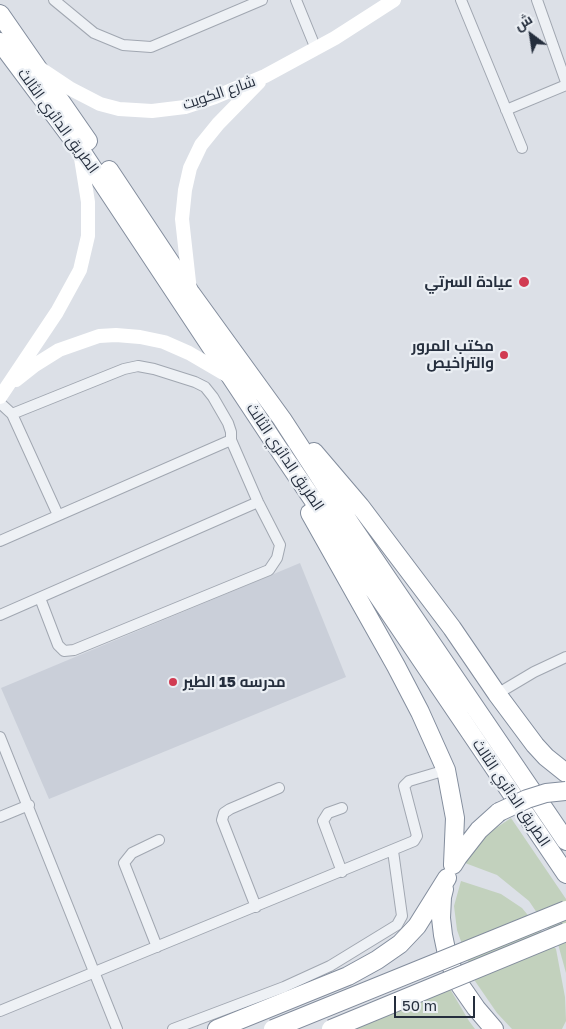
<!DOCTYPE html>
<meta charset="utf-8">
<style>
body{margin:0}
#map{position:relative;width:566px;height:1029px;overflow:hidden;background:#dce0e7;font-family:"Golos Text",Cairo,sans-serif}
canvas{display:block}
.north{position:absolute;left:506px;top:10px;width:50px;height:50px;-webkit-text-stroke:4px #ebeff4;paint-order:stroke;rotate:329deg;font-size:14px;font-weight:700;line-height:20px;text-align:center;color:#252e3d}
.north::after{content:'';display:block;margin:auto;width:18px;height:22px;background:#252e3d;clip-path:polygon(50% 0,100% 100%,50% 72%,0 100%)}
.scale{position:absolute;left:394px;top:996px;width:81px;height:22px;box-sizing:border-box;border:2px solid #252e3d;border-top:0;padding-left:6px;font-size:15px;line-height:18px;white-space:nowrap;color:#252e3d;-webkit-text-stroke:4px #ebeff4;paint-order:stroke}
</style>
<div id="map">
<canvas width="566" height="1029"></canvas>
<div class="north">ش</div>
<div class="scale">50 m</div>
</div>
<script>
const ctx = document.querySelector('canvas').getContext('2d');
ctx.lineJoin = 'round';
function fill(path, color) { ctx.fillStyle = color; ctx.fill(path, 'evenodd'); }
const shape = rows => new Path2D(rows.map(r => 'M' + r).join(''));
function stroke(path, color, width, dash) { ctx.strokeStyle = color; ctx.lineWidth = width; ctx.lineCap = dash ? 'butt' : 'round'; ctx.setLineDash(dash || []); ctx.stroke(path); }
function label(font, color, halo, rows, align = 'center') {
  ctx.font = font + ' "Golos Text",Cairo,sans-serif'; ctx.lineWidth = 4.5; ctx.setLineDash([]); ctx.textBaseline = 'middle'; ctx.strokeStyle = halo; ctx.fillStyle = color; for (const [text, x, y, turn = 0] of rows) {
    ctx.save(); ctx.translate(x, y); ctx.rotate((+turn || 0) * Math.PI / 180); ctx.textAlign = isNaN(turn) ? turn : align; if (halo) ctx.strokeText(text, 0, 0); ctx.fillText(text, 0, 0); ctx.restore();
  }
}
const built = shape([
 [300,563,346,677,49,799,1,688]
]);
const green = shape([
 [511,818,566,899,566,973,558,944,529,901,497,875,465,863,471,851,484,836],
 [461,881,501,894,522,908,556,949,565,997,566,1021,562,1029,512,1029,497,1013,475,981,457,930,454,906],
 [450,989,469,1021,475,1029,353,1029]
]);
const street = shape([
 [54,0,94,33,123,45,151,47,262,0],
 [296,0,316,49],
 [461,0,522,148],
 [537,0,566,82],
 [506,110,566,85],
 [0,403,12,414,58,515],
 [12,414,124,369,138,366,154,369,195,382,205,387,213,397,228,423,231,432,231,440,258,502,280,545,277,558,269,570,74,650,64,651,58,645,40,598],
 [0,541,231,440],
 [0,615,258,502],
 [497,694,534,672,566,657],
 [0,737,117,1029],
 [0,817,29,805],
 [342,872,323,821,328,813,342,808],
 [256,907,222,820,224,813,230,809,279,788],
 [157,947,124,863,132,853,159,840],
 [0,1011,414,841,417,836,404,786,409,781,446,770],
 [173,1029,284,987,330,966,397,925,402,916,393,851]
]);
const secondary = shape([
 [41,69,71,89,100,104,119,109,152,111,185,107,215,97,265,76,335,38,394,0],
 [190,291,182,219,185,190,190,168,201,145,218,124,259,82],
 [16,380,35,365,59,350,99,336,116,335,140,337,164,342,189,353,230,377],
 [0,397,57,312,80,270,88,236,88,202,80,152]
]);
const highway = shape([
 [0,14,88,141],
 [0,42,80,149,276,445,566,874],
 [109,170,190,292,282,419,351,525,566,841],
 [314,452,360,506,452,628,497,694,535,745,546,757,566,773],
 [310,513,396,666,420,712,446,770,455,818,453,864],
 [453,865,458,857,479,830,499,812],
 [444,889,442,897,441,918,443,935,448,959,460,985,476,1008,494,1029],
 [217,1029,348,976,377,960,400,944,417,926,447,878]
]);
const highwayBridge = shape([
 [499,812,527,799,546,793,566,791],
 [273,1029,566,910],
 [331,1029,566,932]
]);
const markers = [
 [524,282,6,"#d13b52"],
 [504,355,5,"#d13b52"],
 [173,682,5,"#d13b52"]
];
const streetNames = [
 ["شارع الكويت",219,93,-19],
 ["الطريق الدائري الثالث",58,121,54],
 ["الطريق الدائري الثالث",285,457,56],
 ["الطريق الدائري الثالث",511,793,56]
];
const poiNames = [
 ["عيادة السرتي",513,282],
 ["مكتب المرور",494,346],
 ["والتراخيص",494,363],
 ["مدرسه 15 الطير",183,682,"left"]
];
fill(built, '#cacfd9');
fill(green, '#c2d1bd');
stroke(street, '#a1a7b1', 12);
stroke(highway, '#838d9d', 20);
stroke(street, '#eef1f5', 10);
stroke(secondary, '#fff', 14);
stroke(highway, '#fff', 18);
stroke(highwayBridge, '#838d9d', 20, []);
stroke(highwayBridge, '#fff', 18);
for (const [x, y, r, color] of markers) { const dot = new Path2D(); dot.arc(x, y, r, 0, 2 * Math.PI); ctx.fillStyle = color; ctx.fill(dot); stroke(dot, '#ebeff4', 2); }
label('15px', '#252e3d', '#ebeff4', streetNames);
label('bold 15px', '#252e3d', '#ebeff4', poiNames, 'right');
</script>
